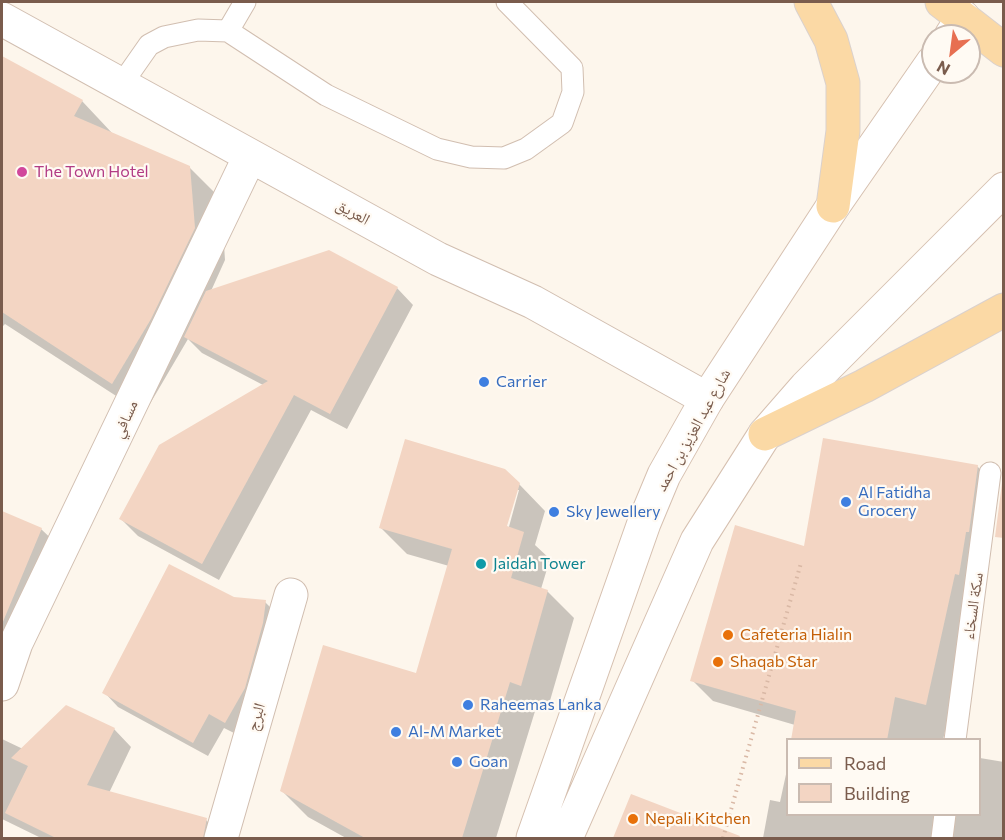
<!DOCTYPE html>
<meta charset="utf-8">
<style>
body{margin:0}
#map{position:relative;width:1005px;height:840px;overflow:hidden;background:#fdf6ec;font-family:Commissioner,sans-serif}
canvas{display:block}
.frame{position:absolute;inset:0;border:3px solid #7a5c4d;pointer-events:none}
.legend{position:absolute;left:786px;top:738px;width:195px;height:78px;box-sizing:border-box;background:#fffaf3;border:2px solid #cabbb1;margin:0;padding:8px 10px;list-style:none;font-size:18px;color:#7a5c4d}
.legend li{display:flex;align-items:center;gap:12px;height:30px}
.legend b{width:30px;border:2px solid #cabbb1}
.north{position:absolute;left:921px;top:24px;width:60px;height:60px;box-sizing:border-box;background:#fffaf3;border:2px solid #cabbb1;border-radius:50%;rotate:209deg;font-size:16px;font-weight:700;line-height:24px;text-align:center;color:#7a5c4d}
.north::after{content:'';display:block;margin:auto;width:21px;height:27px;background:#e76f51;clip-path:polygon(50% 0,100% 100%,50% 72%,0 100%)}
</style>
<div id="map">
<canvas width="1005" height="840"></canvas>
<div class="frame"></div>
<ul class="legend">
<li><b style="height:8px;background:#fbd9a5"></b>Road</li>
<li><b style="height:16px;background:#f3d5c3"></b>Building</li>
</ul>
<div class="north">N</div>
</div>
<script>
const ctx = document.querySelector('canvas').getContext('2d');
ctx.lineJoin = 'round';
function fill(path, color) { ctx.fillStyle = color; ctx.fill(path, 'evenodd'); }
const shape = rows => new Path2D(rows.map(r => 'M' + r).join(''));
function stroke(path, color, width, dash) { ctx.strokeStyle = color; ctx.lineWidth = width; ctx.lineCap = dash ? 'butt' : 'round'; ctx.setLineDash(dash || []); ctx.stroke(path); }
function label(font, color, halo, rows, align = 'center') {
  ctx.font = font + ' Commissioner,"Noto Naskh Arabic",sans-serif'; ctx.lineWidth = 4.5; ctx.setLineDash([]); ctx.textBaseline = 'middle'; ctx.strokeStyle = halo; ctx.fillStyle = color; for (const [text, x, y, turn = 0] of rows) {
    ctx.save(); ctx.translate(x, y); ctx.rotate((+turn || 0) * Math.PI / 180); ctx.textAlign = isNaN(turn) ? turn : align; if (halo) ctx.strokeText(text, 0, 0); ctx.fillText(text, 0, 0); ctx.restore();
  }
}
const shadow = shape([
 [10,62,82,101,113,134,189,167,221,199,225,260,211,291,397,288,413,305,347,429,311,410,219,580,138,536,121,519,263,385,202,353,188,339,144,414,5,324,2,327,2,66],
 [977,466,998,488,990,553,987,552,976,595,943,740,792,740,795,725,713,701,692,680,806,548],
 [519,484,545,511,535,545,550,559,541,589,547,591,574,618,547,711,536,708,496,838,346,838,308,817,282,791,417,675,449,566,407,554,381,528],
 [516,490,519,490,507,534,504,533],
 [2,512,41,529,59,546,2,683],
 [233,599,265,602,279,616,240,736,224,728,208,756,118,707,104,692],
 [114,729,131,747,109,793,206,820,224,838,41,838,2,819,2,739,23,749],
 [980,758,1004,762,1004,838,763,838,770,800,780,802,788,765,788,814,980,814],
 [632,796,742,838,615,838]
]);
const building = shape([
 [2,56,83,100,74,116,190,166,195,228,151,319,112,384,2,312],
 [329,250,398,287,330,414,294,395,202,564,119,519,159,445,268,381,184,337,206,291],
 [823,438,978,465,969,532,966,532,959,575,955,574,926,705,895,697,887,740,791,740,796,711,690,681,735,525,804,546],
 [405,439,505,469,520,483,507,526,524,532,511,578,548,590,521,686,510,682,462,838,365,838,280,791,323,645,416,673,452,549,379,528],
 [1002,483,1004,483,1004,538,995,537],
 [2,511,42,528,2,624],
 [169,564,234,597,266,600,263,623,245,688,225,723,209,714,193,743,102,693],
 [66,705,115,728,87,785,207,818,203,838,56,838,5,813,28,766,11,758],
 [631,794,740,836,739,838,613,838]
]);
const path = shape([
 [723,838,801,563]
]);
const lane = shape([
 [228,31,245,2],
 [121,85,149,45,164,37,198,30,228,31,326,95,437,149,471,157,504,158,526,149,562,123,573,92,572,68,507,2],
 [955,740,990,473],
 [942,838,945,814]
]);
const street = shape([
 [2,19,438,259,533,302,707,399],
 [2,684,16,643,250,156],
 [221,838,291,595]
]);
const secondary = shape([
 [951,36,963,17],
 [533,838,644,523,664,475,707,399,833,206,933,62],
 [566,838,697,541,765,434,806,387,1004,189]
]);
const primary = shape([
 [811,2,831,40,843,83,843,131,833,206],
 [942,2,1004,50],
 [765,434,864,386,1004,310]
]);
const markers = [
 [22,172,6,"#d1479c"],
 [484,382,6,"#3f7fe0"],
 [846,502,6,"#3f7fe0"],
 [554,512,6,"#3f7fe0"],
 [481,564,6,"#0f9aa8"],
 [728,635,6,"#e8710a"],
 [718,662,6,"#e8710a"],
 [468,705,6,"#3f7fe0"],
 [396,732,6,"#3f7fe0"],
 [457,762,6,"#3f7fe0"],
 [633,819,6,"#e8710a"]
];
const hotelNames = [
 ["The Town Hotel",34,172]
];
const streetNames = [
 ["العريق",353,212,29],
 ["مسافي",125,419,-65],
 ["شارع عبد العزيز بن احمد",693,430,-61],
 ["سكة السخاء",973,606,-82],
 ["البرج",256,717,-74]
];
const shopNames = [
 ["Carrier",496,382],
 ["Al Fatidha",858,493],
 ["Grocery",858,511],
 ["Sky Jewellery",566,512],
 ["Raheemas Lanka",480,705],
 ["Al-M Market",408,732],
 ["Goan",469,762]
];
const cultureNames = [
 ["Jaidah Tower",493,564]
];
const foodNames = [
 ["Cafeteria Hialin",740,635],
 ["Shaqab Star",730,662],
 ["Nepali Kitchen",645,819]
];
fill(shadow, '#0003');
fill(building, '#f3d5c3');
stroke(lane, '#d1beb0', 23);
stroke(street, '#d1beb0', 35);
stroke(secondary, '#d6c0b0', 35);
stroke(primary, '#dad1cd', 35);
stroke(path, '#d9b8a5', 4, [1.5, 4.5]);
stroke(lane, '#fff', 21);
stroke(street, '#fff', 33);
stroke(secondary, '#fff', 33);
stroke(primary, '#fbd9a5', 33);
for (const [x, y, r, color] of markers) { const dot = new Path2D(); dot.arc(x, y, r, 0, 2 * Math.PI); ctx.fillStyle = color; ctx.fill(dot); stroke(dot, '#fffaf3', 2); }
label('16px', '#b23c85', '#fffaf3', hotelNames, 'left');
label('16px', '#7a5c4d', '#fffaf3', streetNames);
label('16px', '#366cbe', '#fffaf3', shopNames, 'left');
label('16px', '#0d838f', '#fffaf3', cultureNames, 'left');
label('16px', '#c56008', '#fffaf3', foodNames, 'left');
</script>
